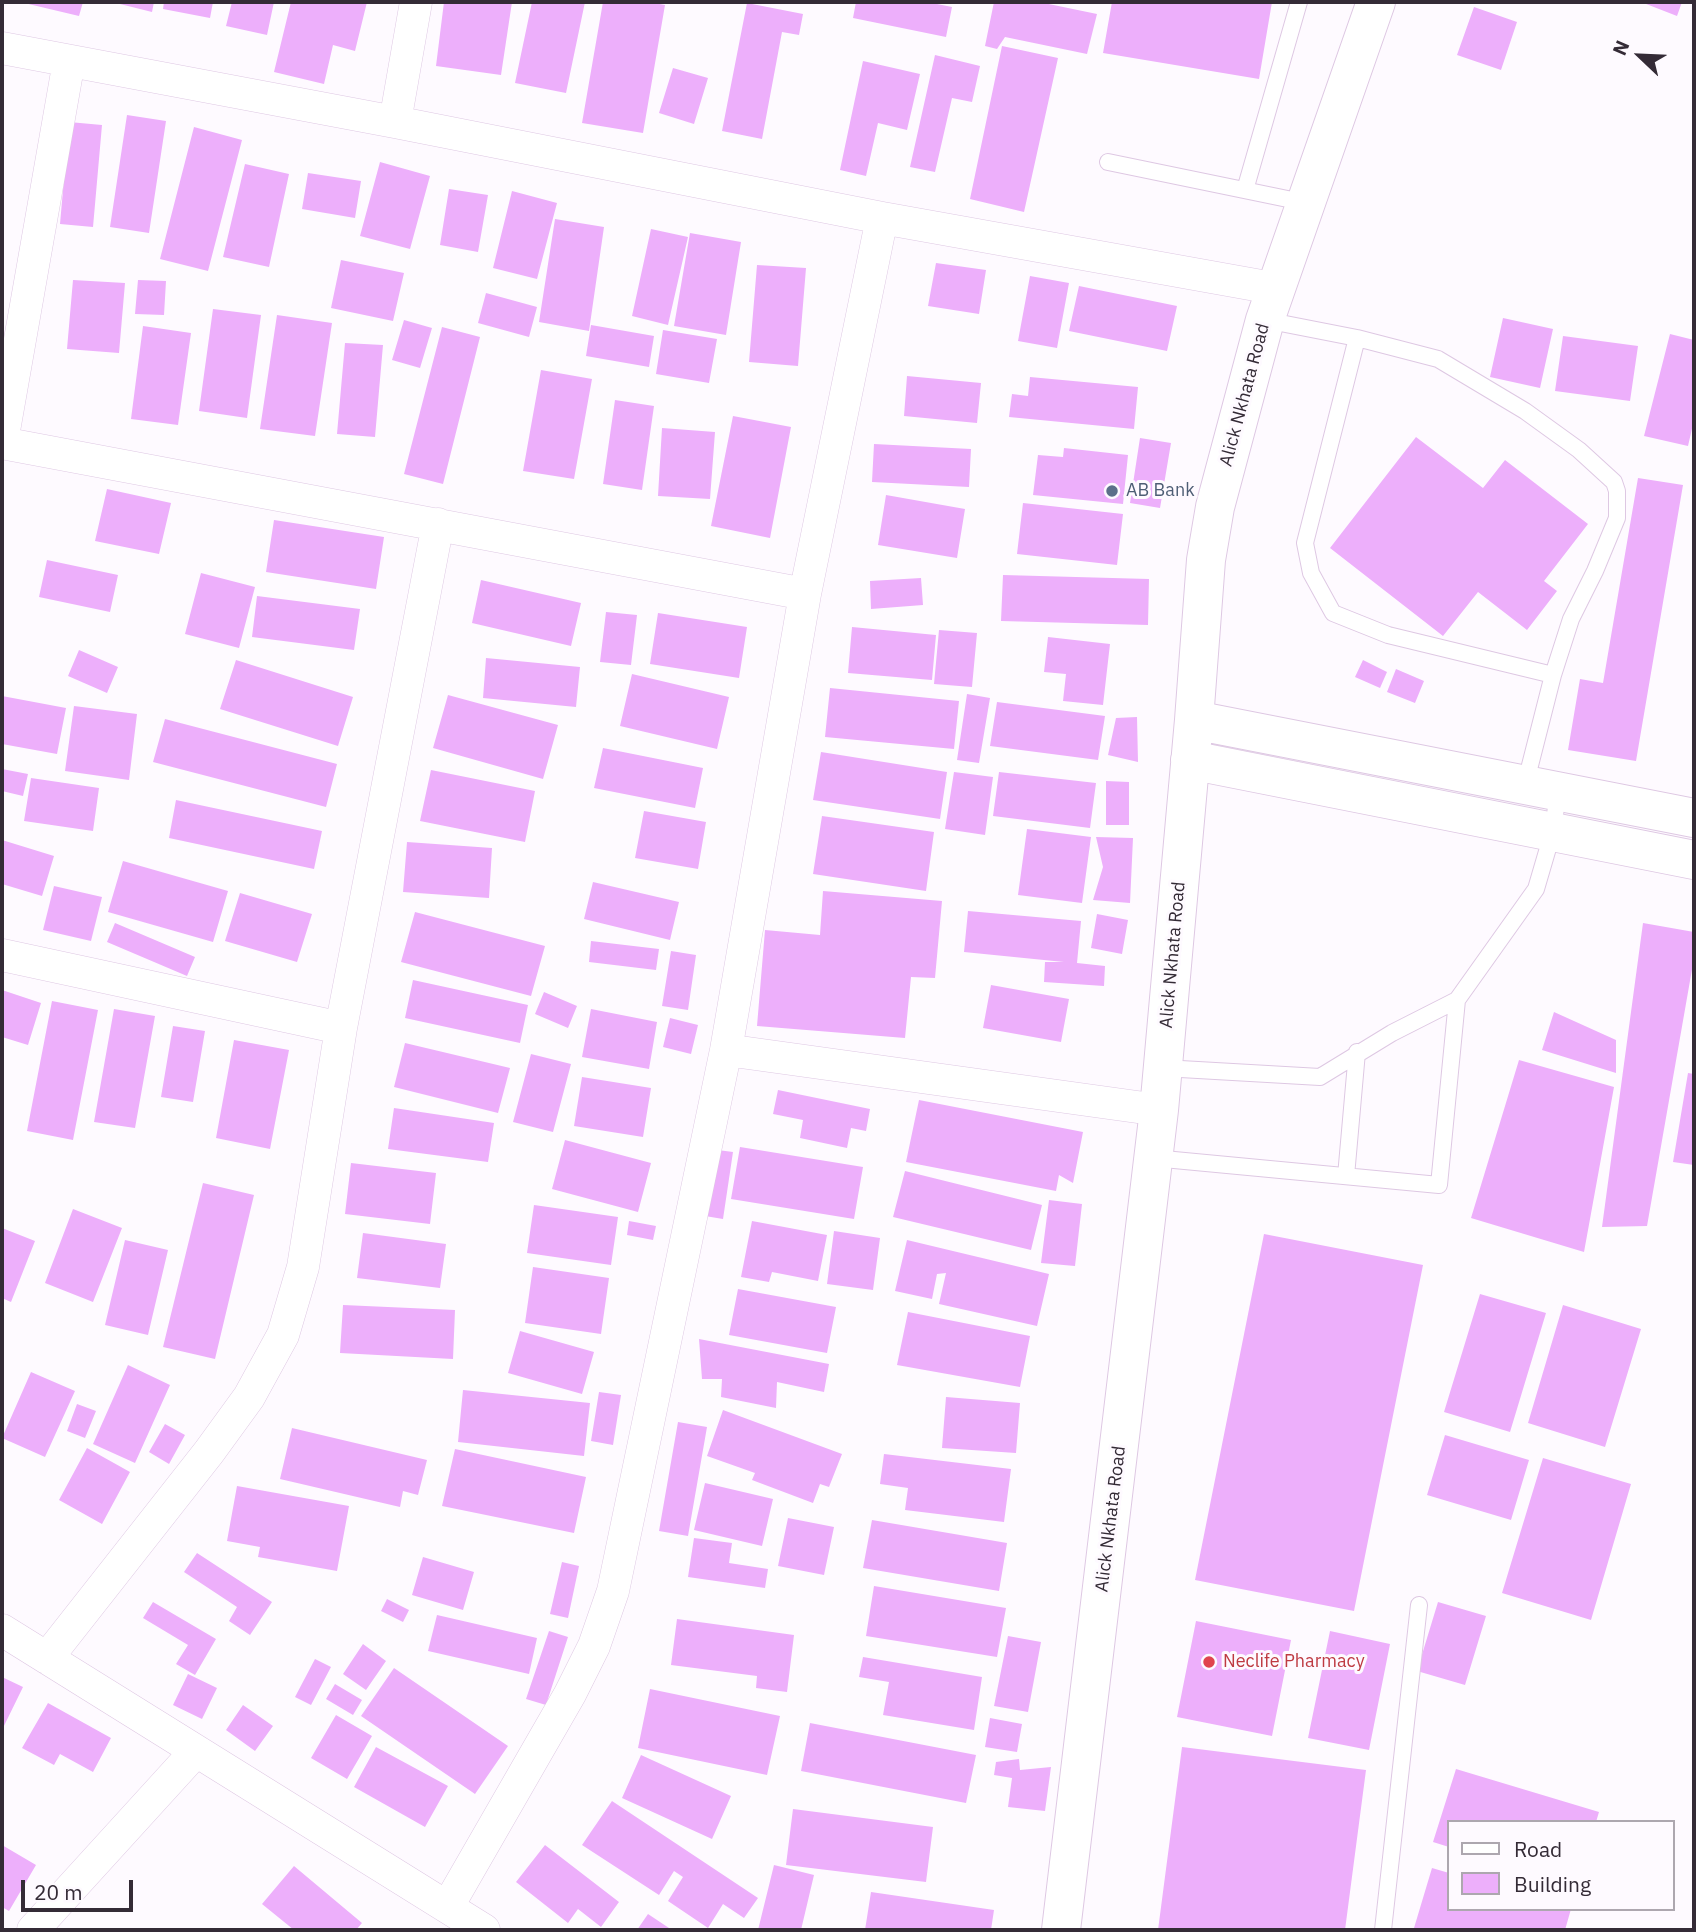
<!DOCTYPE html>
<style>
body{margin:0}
#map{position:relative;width:1696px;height:1932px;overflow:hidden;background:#fefaff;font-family:"IBM Plex Sans",sans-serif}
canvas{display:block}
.frame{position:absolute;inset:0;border:4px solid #342b36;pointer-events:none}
.legend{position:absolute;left:1447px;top:1820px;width:228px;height:91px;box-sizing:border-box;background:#fefaff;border:2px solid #ada7af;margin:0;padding:9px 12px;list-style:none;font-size:21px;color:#342b36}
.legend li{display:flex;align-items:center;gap:14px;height:35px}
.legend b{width:35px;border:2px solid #ada7af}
.north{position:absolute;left:1605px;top:21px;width:70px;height:70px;-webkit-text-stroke:5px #fefaff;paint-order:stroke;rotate:293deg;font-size:19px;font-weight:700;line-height:28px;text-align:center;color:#342b36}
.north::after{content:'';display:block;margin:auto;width:24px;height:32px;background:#342b36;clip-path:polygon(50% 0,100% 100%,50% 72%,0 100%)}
.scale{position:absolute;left:21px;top:1880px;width:112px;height:32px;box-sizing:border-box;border:4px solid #342b36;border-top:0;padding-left:9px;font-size:21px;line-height:24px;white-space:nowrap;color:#342b36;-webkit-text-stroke:5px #fefaff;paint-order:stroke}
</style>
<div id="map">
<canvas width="1696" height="1932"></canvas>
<div class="frame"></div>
<ul class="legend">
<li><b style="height:9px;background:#fff"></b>Road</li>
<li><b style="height:19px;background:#edaffb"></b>Building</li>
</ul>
<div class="north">N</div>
<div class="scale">20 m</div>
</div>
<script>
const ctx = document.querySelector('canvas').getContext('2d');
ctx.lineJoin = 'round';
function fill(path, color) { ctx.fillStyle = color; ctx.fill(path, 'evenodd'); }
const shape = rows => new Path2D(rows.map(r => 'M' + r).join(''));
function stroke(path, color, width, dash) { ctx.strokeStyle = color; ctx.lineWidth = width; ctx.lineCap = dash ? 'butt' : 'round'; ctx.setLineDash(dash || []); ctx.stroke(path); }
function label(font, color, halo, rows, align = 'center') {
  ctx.font = font + ' "IBM Plex Sans",sans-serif'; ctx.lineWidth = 6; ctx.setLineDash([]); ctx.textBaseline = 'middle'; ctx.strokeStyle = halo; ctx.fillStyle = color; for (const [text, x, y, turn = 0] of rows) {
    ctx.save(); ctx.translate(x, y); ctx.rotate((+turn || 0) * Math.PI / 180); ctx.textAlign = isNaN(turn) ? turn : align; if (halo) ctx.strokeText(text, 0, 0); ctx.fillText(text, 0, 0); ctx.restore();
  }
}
const building = shape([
 [20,2,83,2,79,16],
 [112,2,154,2,152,12],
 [164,2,213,2,210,18,163,9],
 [232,2,274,2,267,35,226,26],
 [291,2,367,2,355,51,333,45,324,84,274,72],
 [444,2,512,2,501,75,436,66],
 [532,2,585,2,566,93,515,83],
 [603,2,649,2,665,5,643,133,582,123],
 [856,2,927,2,952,7,946,37,853,18],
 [994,2,1039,2,1097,14,1087,54,1005,37,997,49,985,46],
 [1112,2,1272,2,1259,79,1103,53],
 [1641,2,1682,2,1677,16],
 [747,3,803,14,799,35,782,32,762,139,722,131],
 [1474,7,1517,22,1501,70,1457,55],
 [1002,46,1058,58,1024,212,970,199],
 [935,55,980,66,972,102,952,98,935,172,910,167],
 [863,61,920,74,907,130,878,123,866,176,840,170],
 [673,68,708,78,694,124,659,113],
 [127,115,166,121,149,233,110,227],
 [69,122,102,125,93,227,60,224],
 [194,127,242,140,208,271,160,259],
 [380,162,430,176,410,249,360,236],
 [245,164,289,174,269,267,223,257],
 [308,173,361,181,355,218,302,209],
 [449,189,488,195,478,252,440,245],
 [512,191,557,203,537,279,493,268],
 [555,219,604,227,589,331,539,322],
 [651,229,688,237,668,325,632,316],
 [690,233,741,242,726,335,674,326],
 [341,260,404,273,393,321,331,308],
 [936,263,986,270,979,314,928,306],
 [757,265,806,268,798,366,749,362],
 [1030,276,1069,283,1057,348,1018,341],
 [73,280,125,283,119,353,67,349],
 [138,280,166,281,164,315,135,314],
 [1079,286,1177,306,1167,351,1069,331],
 [486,293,537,307,529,337,478,323],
 [213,309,261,315,247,418,199,411],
 [277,315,332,323,315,436,260,429],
 [1503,318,1553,329,1540,388,1490,377],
 [404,320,432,328,420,368,392,360],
 [591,325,654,336,649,367,586,356],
 [143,326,191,333,178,425,131,419],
 [442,327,480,337,443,484,404,474],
 [663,330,717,339,709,383,656,374],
 [1670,334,1694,340,1694,420,1688,446,1644,436],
 [1563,336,1638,346,1630,401,1555,391],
 [345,343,383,345,375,437,337,434],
 [541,370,592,379,574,479,523,471],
 [907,376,981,383,977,423,904,416],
 [1030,377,1138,387,1134,429,1009,417,1012,394,1028,396],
 [615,400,654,406,642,490,603,484],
 [733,416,791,427,770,538,711,526],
 [662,428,715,432,710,499,658,496],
 [1416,437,1483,488,1505,460,1588,524,1544,581,1557,591,1527,630,1478,592,1443,636,1330,548],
 [1140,438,1171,443,1160,508,1130,503],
 [874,444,971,449,969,487,872,482],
 [1064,448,1128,455,1123,504,1033,495,1038,455,1063,457],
 [1638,478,1683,485,1636,761,1568,750,1580,679,1603,683],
 [107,489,171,503,159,554,95,541],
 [886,495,965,509,957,558,878,545],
 [1023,503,1123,514,1117,565,1017,554],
 [274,520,384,537,376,589,266,572],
 [47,560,118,575,110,612,39,597],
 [201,573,255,587,239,648,185,634],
 [1003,575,1149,579,1148,625,1001,621],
 [921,578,923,605,871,609,870,581],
 [481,580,581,603,571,646,472,623],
 [257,596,360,609,354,650,252,637],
 [606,612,637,615,631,665,600,662],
 [658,613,747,627,739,678,650,664],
 [852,627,936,635,932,680,848,673],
 [939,630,977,633,972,687,934,684],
 [1048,637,1110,644,1103,705,1063,701,1066,674,1044,672],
 [79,650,118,667,107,693,68,676],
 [486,658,580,667,576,707,483,698],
 [236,660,353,697,338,746,220,709],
 [1363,660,1387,672,1380,688,1355,677],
 [1396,669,1424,681,1415,703,1387,692],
 [632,674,729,697,717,749,620,726],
 [830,688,959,701,954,749,825,737],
 [967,694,990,698,979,763,957,760],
 [448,695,558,725,543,779,433,748],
 [2,696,66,708,57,754,2,744],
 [997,702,1105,716,1098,760,990,746],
 [74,706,137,714,129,780,65,771],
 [1137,717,1138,762,1108,755,1116,718],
 [165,719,337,764,326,807,153,762],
 [603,748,703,768,695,808,594,788],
 [821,752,947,772,940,819,813,800],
 [2,769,28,774,23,796,2,791],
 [431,770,535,791,525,842,420,821],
 [954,772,993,777,985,835,945,829],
 [999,772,1096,783,1090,828,993,816],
 [31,778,99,788,93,831,24,821],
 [1106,781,1129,782,1129,825,1106,825],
 [176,800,322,831,314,869,169,838],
 [644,811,706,822,698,869,635,858],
 [822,816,934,832,926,891,813,874],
 [1027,829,1091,837,1082,903,1018,895],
 [1096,837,1133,838,1130,903,1093,900,1103,867],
 [2,840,54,856,42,896,2,884],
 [407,842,492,848,489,898,403,892],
 [123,861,228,891,213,942,108,912],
 [593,882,679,902,670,940,584,919],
 [54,886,102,897,91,941,43,930],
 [823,891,942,901,935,978,911,977,905,1038,757,1026,765,930,820,935],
 [240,893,312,914,297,962,225,941],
 [968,911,1081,921,1077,963,1105,966,1104,986,1044,982,1045,962,1064,962,964,952],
 [415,912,545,946,531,996,401,962],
 [1097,914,1128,920,1122,954,1091,948],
 [115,923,195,957,187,976,107,942],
 [1643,923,1694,932,1694,958,1647,1226,1602,1227],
 [591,941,659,949,656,970,589,962],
 [671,951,696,955,688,1010,662,1006],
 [413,980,528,1005,520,1043,405,1018],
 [991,985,1069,999,1061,1042,983,1028],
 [2,990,41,1003,28,1045,2,1037],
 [544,992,577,1006,568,1028,535,1014],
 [52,1001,98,1010,73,1140,27,1131],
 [114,1009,155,1016,135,1128,94,1122],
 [591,1009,657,1022,649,1069,582,1057],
 [1554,1012,1616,1040,1616,1073,1542,1050],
 [670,1018,698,1025,691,1054,663,1047],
 [173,1026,205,1031,193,1102,161,1097],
 [234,1040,289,1050,270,1149,216,1138],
 [405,1043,510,1068,498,1113,394,1087],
 [531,1054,571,1064,553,1132,513,1122],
 [1519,1060,1614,1087,1584,1252,1471,1218],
 [1688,1073,1694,1074,1694,1165,1673,1162],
 [582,1077,651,1088,643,1137,574,1126],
 [778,1090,870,1109,866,1131,851,1128,847,1148,800,1138,803,1120,773,1114],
 [919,1100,1083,1132,1073,1183,1059,1175,1056,1191,906,1162],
 [394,1108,494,1123,488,1162,388,1149],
 [565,1140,651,1163,638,1212,552,1189],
 [740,1147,863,1167,854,1219,731,1199],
 [710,1149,733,1152,723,1219,699,1215],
 [351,1163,436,1173,430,1224,345,1214],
 [905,1171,1042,1205,1031,1250,893,1217],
 [203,1183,254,1195,215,1359,163,1347],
 [1049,1200,1082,1204,1075,1266,1041,1263],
 [534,1205,618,1217,611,1265,527,1253],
 [73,1209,122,1228,93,1302,45,1283],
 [629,1221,656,1226,653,1240,627,1235],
 [752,1221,827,1235,818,1281,772,1272,769,1282,741,1277],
 [2,1228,35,1241,11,1302,2,1298],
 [834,1231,880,1238,873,1290,827,1284],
 [363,1233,446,1244,440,1288,357,1278],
 [1264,1234,1423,1265,1354,1611,1195,1580],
 [125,1240,168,1250,148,1335,105,1325],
 [907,1240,1049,1274,1037,1326,939,1304,946,1273,937,1274,932,1299,895,1291],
 [533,1267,609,1278,601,1334,525,1323],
 [738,1289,836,1307,827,1353,729,1335],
 [1480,1294,1546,1313,1510,1432,1444,1412],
 [343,1305,455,1310,453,1359,340,1353],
 [1563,1305,1641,1329,1605,1447,1528,1423],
 [908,1312,1030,1336,1020,1387,897,1365],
 [520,1331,594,1352,582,1394,508,1373],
 [699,1339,829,1364,824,1392,777,1382,776,1408,721,1397,722,1379,702,1379],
 [128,1365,170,1385,135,1463,93,1444],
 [31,1372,75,1391,45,1457,2,1438],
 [463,1390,590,1403,584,1456,458,1442],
 [599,1392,621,1395,613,1445,591,1441],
 [946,1397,1020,1403,1016,1453,942,1448],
 [77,1404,96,1411,85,1438,67,1431],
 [723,1410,842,1454,829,1487,820,1484,813,1503,752,1480,755,1473,707,1456],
 [678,1422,707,1427,688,1536,659,1531],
 [165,1424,185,1435,169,1464,149,1452],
 [292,1428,427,1460,418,1495,403,1491,400,1507,280,1479],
 [1445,1435,1529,1460,1511,1520,1427,1495],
 [87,1448,130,1472,102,1524,59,1500],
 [455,1449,586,1477,574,1533,442,1506],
 [884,1454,1011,1469,1004,1522,905,1510,908,1488,880,1484],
 [1543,1458,1631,1484,1591,1620,1502,1593],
 [705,1483,773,1499,762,1546,694,1530],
 [237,1486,349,1506,337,1571,258,1557,260,1547,227,1541],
 [788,1518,834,1527,824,1575,778,1566],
 [872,1520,1007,1543,999,1591,863,1568],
 [694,1538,732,1543,729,1563,768,1569,765,1588,688,1577],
 [197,1553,272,1602,250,1635,229,1621,237,1607,184,1572],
 [423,1557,474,1572,463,1610,412,1595],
 [562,1562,579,1566,568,1618,550,1614],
 [874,1586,1006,1608,997,1657,866,1636],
 [387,1599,409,1610,403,1622,381,1611],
 [153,1602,216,1639,195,1675,176,1664,188,1645,143,1618],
 [1438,1602,1486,1616,1465,1685,1417,1671],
 [437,1615,537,1638,529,1674,428,1651],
 [677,1619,794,1635,787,1692,756,1688,757,1676,671,1665],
 [1196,1621,1291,1640,1272,1736,1177,1717],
 [549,1631,568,1637,546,1705,526,1699],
 [1330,1631,1390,1644,1369,1750,1308,1738],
 [1008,1636,1041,1642,1028,1712,994,1706],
 [363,1644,386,1661,366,1690,343,1674],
 [863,1657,982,1677,974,1730,883,1715,889,1682,859,1677],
 [315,1659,331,1667,311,1705,295,1697],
 [394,1668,508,1746,475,1794,361,1716],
 [188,1674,217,1688,202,1719,173,1705],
 [2,1677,23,1687,2,1730],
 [335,1684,362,1700,353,1715,326,1699],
 [650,1689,780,1716,767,1775,638,1748],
 [48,1703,111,1738,93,1772,60,1754,54,1765,22,1748],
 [243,1705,273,1726,255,1751,226,1730],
 [336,1715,372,1736,347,1779,311,1758],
 [990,1718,1022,1724,1017,1752,985,1747],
 [810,1723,976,1755,966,1803,801,1771],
 [376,1747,448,1786,425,1827,354,1787],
 [1182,1747,1366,1770,1345,1930,1158,1930],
 [641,1755,731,1796,712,1839,622,1798],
 [1019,1759,1020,1770,1051,1767,1045,1811,1008,1807,1012,1778,994,1775,996,1762],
 [1456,1769,1599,1812,1596,1822,1449,1822,1449,1847,1433,1842],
 [612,1801,758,1898,744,1918,723,1904,708,1928,668,1901,683,1877,674,1871,659,1895,582,1845],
 [793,1809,933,1827,926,1882,786,1865],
 [2,1845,36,1865,9,1911,2,1907],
 [545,1845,619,1902,601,1927,578,1909,568,1923,516,1882],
 [774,1865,814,1875,801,1930,758,1930],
 [294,1866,362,1923,356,1930,294,1930,262,1904],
 [1432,1868,1449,1873,1449,1909,1571,1909,1565,1930,1423,1930,1414,1928],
 [871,1892,994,1910,991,1930,865,1930],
 [648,1914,672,1930,637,1930]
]);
const lane = shape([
 [1108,162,1307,203],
 [1245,190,1299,2],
 [1265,320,1357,338,1438,359,1525,411,1579,450,1614,482,1617,491,1617,518,1595,571,1571,619,1553,675,1525,785],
 [1357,338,1305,543,1311,573,1333,613,1388,635,1553,675],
 [1163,1068,1320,1077,1392,1033,1457,1000,1536,889,1553,831,1558,791],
 [1153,1158,1439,1185,1457,1000],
 [1346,1176,1357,1052],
 [1383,1930,1419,1605]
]);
const street = shape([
 [2,48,395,122,882,218,1278,289],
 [395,122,416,2],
 [2,442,69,61],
 [2,443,805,594],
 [2,955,341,1028],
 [726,1050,1159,1110],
 [2,1630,484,1930],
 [47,1658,209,1452,249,1397,283,1335,303,1267,341,1028,438,524],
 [448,1906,570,1694,594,1646,613,1591,726,1050,805,594,882,218],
 [33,1930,196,1751]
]);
const secondary = shape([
 [1194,720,1694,818],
 [1190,760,1694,860],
 [1061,1930,1159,1110,1194,720,1206,560,1215,507,1265,320,1376,2]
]);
const markers = [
 [1112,491,7,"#5c6f8a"],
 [1209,1662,7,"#e0444e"]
];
const streetNames = [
 ["Alick Nkhata Road",1245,395,-75],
 ["Alick Nkhata Road",1173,955,-85],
 ["Alick Nkhata Road",1111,1519,-83]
];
const serviceNames = [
 ["AB Bank",1126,491]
];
const healthNames = [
 ["Neclife Pharmacy",1223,1662]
];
fill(building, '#edaffb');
stroke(lane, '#dec8e3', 18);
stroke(street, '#dec8e3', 33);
stroke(secondary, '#dec8e3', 40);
stroke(lane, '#fff', 16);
stroke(street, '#fff', 32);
stroke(secondary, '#fff', 38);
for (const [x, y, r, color] of markers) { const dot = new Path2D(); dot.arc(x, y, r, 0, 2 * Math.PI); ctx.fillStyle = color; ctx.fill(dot); stroke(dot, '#fefaff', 2.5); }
label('18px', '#342b36', '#fefaff', streetNames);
label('18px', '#4e5e75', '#fefaff', serviceNames, 'left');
label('18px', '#be3a42', '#fefaff', healthNames, 'left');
</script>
